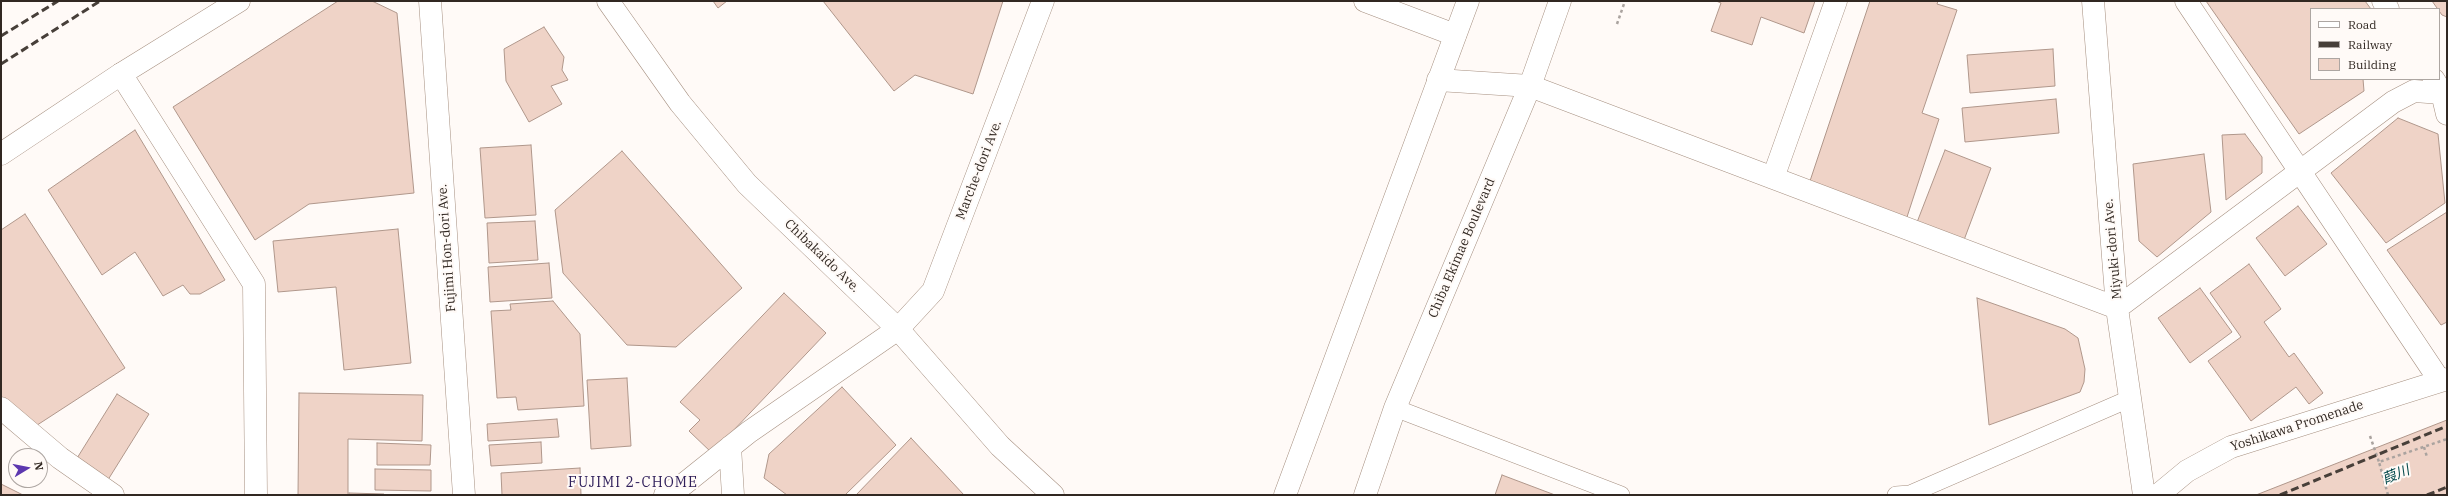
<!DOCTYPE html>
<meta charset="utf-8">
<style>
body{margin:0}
#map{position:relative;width:2448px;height:496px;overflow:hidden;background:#fffaf7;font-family:"IBM Plex Serif",serif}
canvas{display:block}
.frame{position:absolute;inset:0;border:2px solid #312822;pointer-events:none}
.legend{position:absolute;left:2310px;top:8px;width:130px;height:72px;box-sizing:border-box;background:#fffaf7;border:1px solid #ada6a2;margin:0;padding:5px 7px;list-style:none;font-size:12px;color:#312822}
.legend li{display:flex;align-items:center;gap:8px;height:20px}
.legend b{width:20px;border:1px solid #ada6a2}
.north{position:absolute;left:8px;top:448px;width:40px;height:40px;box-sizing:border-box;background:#fffaf7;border:1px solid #ada6a2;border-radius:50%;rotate:80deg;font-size:11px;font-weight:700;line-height:16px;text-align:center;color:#312822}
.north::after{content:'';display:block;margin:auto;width:14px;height:18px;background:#5c37af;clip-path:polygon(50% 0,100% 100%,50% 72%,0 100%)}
</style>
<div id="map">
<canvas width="2448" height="496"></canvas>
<div class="frame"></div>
<ul class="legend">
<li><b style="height:5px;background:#fff"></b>Road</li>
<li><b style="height:5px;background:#473f39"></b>Railway</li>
<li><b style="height:11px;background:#efd3c7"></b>Building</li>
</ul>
<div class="north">N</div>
</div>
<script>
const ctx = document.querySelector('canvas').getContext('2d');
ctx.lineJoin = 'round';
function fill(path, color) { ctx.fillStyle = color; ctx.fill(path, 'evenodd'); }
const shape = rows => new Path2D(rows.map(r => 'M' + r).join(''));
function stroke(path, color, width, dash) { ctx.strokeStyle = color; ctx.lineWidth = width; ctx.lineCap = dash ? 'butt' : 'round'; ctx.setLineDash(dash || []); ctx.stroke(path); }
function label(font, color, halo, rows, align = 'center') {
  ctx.font = font + ' "IBM Plex Serif","Noto Sans JP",serif'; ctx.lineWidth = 4; ctx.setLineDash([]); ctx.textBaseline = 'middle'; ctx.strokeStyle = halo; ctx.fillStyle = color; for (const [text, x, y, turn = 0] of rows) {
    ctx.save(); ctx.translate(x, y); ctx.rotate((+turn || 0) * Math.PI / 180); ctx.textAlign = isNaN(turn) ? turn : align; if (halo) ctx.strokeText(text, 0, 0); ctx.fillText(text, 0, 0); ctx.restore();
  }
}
const building = shape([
 [338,1,372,1,397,13,414,193,309,204,255,240,173,107,338,1],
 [713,1,727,1,718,8,713,1],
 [823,1,1003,1,973,94,915,75,894,91,823,1],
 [1716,1,1815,1,1804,33,1761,17,1752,45,1711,31,1721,3,1716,1],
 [1870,1,1938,1,1937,4,1957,10,1922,113,1939,119,1906,220,1808,187,1870,1],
 [2206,1,2365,1,2371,9,2311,9,2311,79,2363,79,2364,91,2299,134,2206,1],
 [2432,1,2447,1,2447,17,2442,15,2432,1],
 [544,27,564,57,562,70,568,80,551,86,562,104,529,122,506,81,504,49,544,27],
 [2053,49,2055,86,1970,93,1967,55,2053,49],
 [2056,99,2059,133,1965,142,1962,108,2056,99],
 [2398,118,2438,134,2445,203,2386,243,2331,173,2398,118],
 [135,130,225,280,200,294,190,294,183,285,163,296,135,252,102,275,48,190,135,130],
 [2245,134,2262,157,2262,173,2226,200,2222,135,2245,134],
 [531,145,536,215,485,218,480,148,531,145],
 [1945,150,1991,168,1961,248,1914,230,1945,150],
 [622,151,742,288,676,347,627,345,563,273,555,210,622,151],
 [2204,154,2211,212,2157,257,2139,241,2133,164,2204,154],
 [2298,206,2327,244,2285,276,2256,238,2298,206],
 [2447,212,2447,322,2441,325,2387,250,2447,212],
 [25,214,125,368,28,431,1,403,1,230,25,214],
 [535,221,538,260,489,263,487,223,535,221],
 [398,229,411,363,344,370,336,287,278,292,273,241,398,229],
 [549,263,552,298,490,302,488,267,549,263],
 [2249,264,2281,309,2264,322,2289,357,2294,353,2323,393,2309,404,2296,387,2251,421,2208,361,2241,337,2210,293,2249,264],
 [2200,288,2232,332,2190,363,2158,318,2200,288],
 [784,293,826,333,712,453,689,431,700,420,680,402,784,293],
 [1977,298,2065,329,2078,338,2085,369,2084,382,2080,392,1989,425,1977,298],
 [553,301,580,334,584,406,518,410,516,397,497,398,491,311,511,310,510,304,553,301],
 [627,378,631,446,591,449,587,380,627,378],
 [842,387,896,445,845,495,787,495,764,478,769,454,842,387],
 [299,393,423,395,422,441,348,439,348,495,298,495,299,393],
 [117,394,149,414,106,483,74,463,117,394],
 [557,419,559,437,488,441,487,424,557,419],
 [2447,420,2447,495,2256,495,2447,420],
 [911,438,964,495,856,495,911,438],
 [541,442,542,463,491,466,489,445,541,442],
 [377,443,431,445,430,465,377,465,377,443],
 [580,468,581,495,502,495,501,473,580,468],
 [375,469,431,470,431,491,375,490,375,469],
 [1502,475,1555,495,1495,495,1502,475],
 [1,484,23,495,1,495,1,484],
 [349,493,384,494,384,495,349,495,349,493]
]);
const path = shape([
 [1617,24,1625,1],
 [2370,436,2379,462],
 [2424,447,2427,457],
 [2388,495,2379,462,2447,439]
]);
const lane = shape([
 [1395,408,1621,495],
 [1896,495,1910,494,2129,399]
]);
const street = shape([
 [430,1,464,495],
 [1365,1,1455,35],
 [2093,1,2117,308,2144,495],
 [2186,1,2440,381],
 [2383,1,2388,9],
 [121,74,254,284,256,495],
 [1438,80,1530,86,2117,308,2393,102,2414,91,2442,93,2447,90],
 [2434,80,2442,93,2447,114],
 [1773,178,1836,1],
 [1,408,60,458,113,495],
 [730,447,733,495],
 [665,495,684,484,749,432,898,329,933,291,1043,1],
 [2158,495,2187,471,2231,447,2447,379]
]);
const secondary = shape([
 [1,154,121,74,239,1],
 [1285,495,1468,1],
 [1365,495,1395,408,1530,86,1560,1]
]);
const highway = shape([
 [608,1,680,103,747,184,898,329,1000,446,1053,495]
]);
const rail = shape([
 [1,36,58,1],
 [1,64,100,1],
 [2280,495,2447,426],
 [2427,495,2447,487]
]);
const streetNames = [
 ["Marche-dori Ave.",979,170,-69],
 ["Fujimi Hon-dori Ave.",447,248,-94],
 ["Chiba Ekimae Boulevard",1462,248,-67],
 ["Miyuki-dori Ave.",2113,249,-95],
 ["Chibakaido Ave.",822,256,44],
 ["Yoshikawa Promenade",2297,426,-18]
];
const waterNames = [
 ["葭川",2396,475,-22]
];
const neighbourhoodNames = [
 ["FUJIMI 2-CHOME",633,483]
];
fill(building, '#efd3c7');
stroke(building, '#b0978b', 1);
stroke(lane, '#a69081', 18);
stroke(street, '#a69081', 23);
stroke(secondary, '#a69081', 23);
stroke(highway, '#a69081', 23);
stroke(path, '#aaa39f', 2.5, [3, 3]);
stroke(lane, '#fff', 17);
stroke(street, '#fff', 22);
stroke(secondary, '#fff', 22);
stroke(highway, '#fff', 22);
stroke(rail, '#473f39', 3, [8, 4]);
label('13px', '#312822', '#fffaf7', streetNames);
label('italic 14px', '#02494b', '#fffaf7', waterNames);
ctx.letterSpacing = '1px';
label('14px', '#30205b', '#fffaf7', neighbourhoodNames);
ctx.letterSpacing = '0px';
</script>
